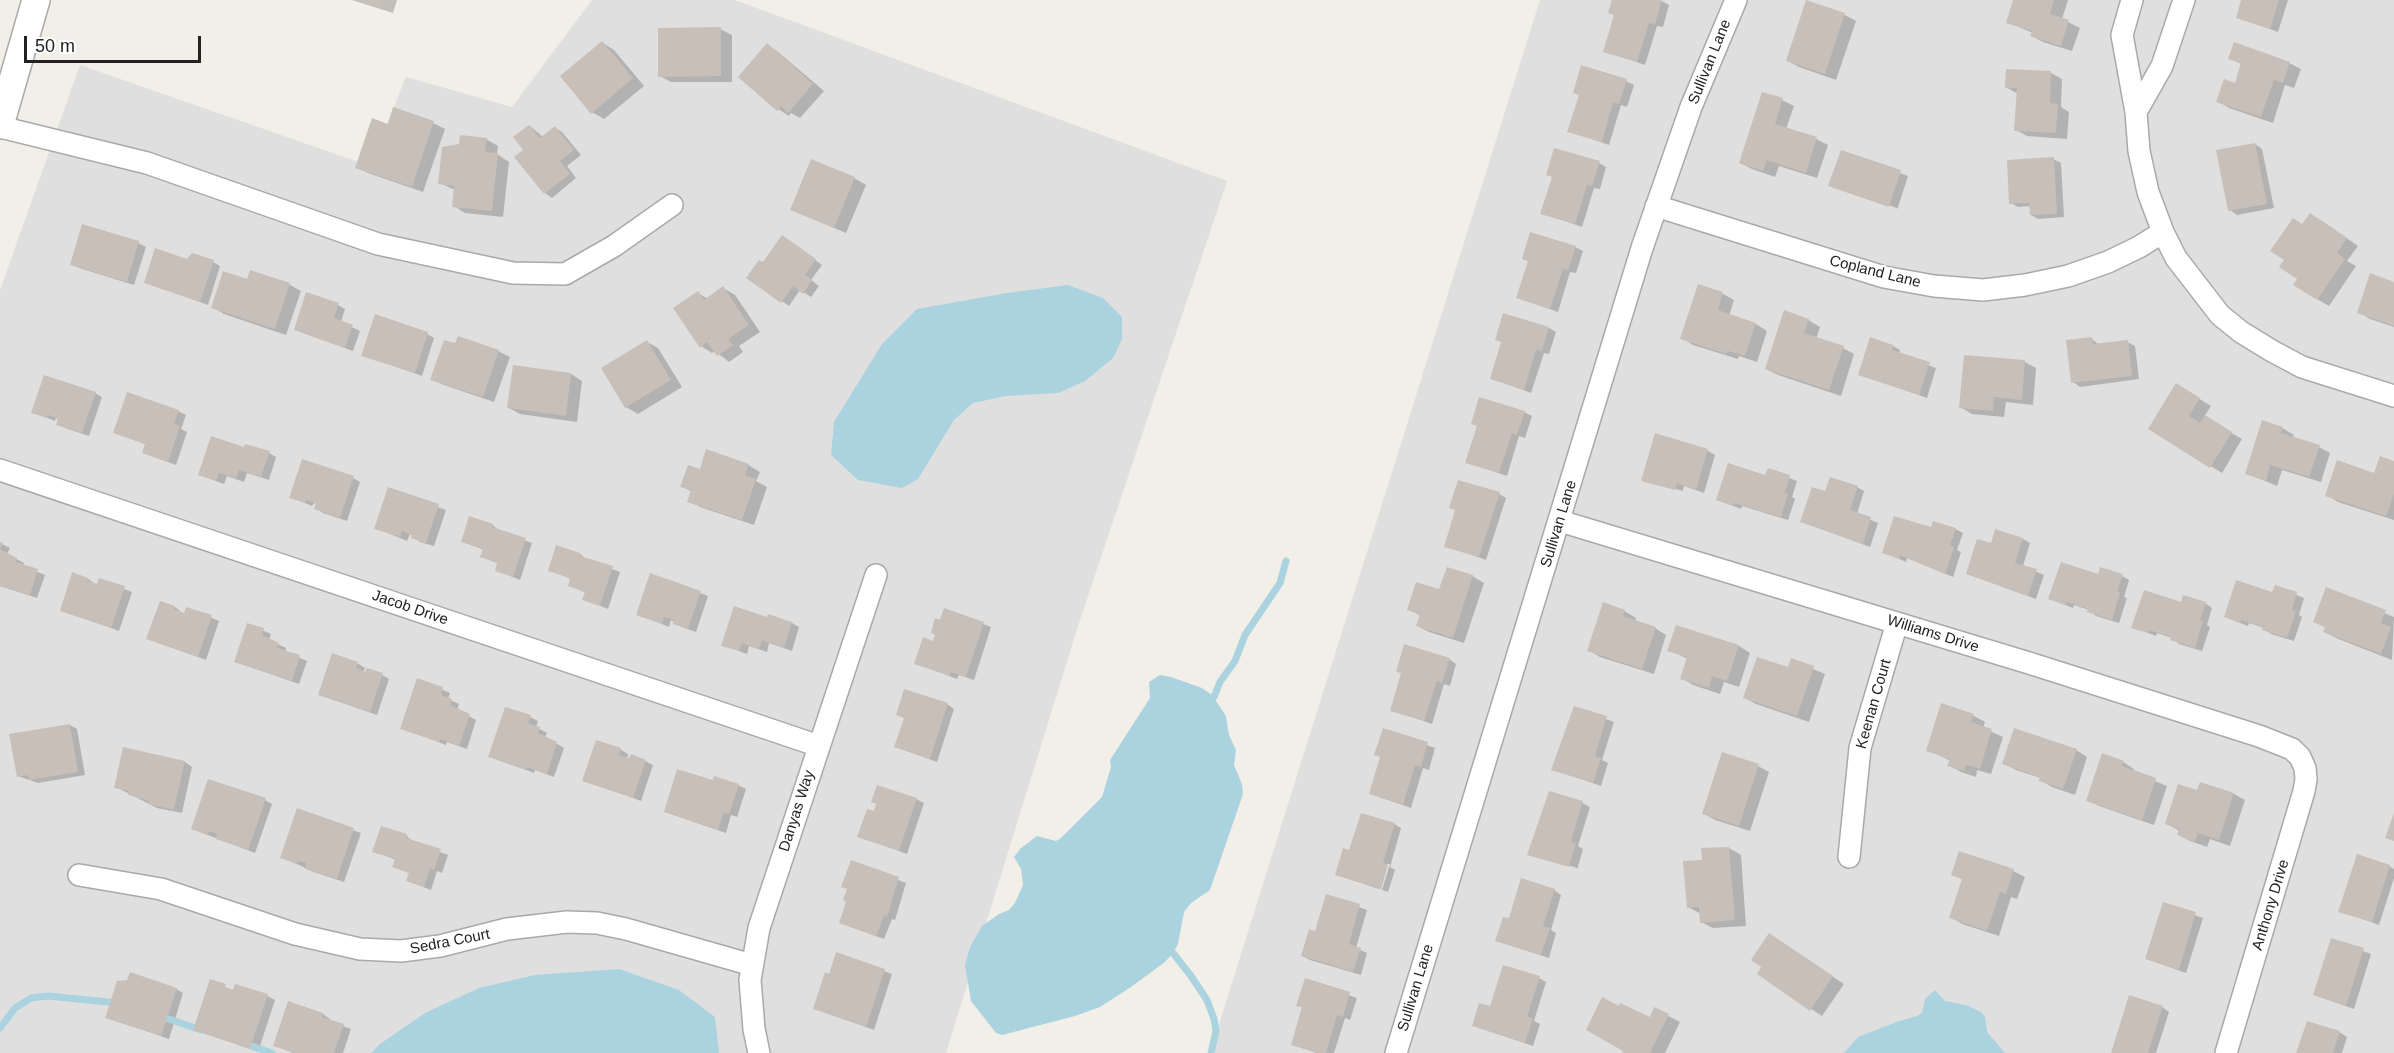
<!DOCTYPE html>
<style>
body{margin:0}
#map{position:relative;width:2394px;height:1053px;overflow:hidden;background:#f2efe9;font-family:Helvetica,sans-serif}
canvas{display:block}
.scale{position:absolute;left:24px;top:36px;width:177px;height:27px;box-sizing:border-box;border:3px solid #222;border-top:0;padding-left:8px;font-size:18px;line-height:21px;white-space:nowrap;color:#222;-webkit-text-stroke:4px #fff;paint-order:stroke}
</style>
<div id="map">
<canvas width="2394" height="1053"></canvas>
<div class="scale">50 m</div>
</div>
<script>
const ctx = document.querySelector('canvas').getContext('2d');
ctx.lineJoin = 'round';
function fill(path, color) { ctx.fillStyle = color; ctx.fill(path, 'evenodd'); }
const shape = rows => new Path2D(rows.map(r => 'M' + r).join(''));
function stroke(path, color, width, dash) { ctx.strokeStyle = color; ctx.lineWidth = width; ctx.lineCap = dash ? 'butt' : 'round'; ctx.setLineDash(dash || []); ctx.stroke(path); }
function label(font, color, halo, rows, align = 'center') {
  ctx.font = font + ' Helvetica,sans-serif'; ctx.lineWidth = 4.5; ctx.setLineDash([]); ctx.textBaseline = 'middle'; ctx.strokeStyle = halo; ctx.fillStyle = color; for (const [text, x, y, turn = 0] of rows) {
    ctx.save(); ctx.translate(x, y); ctx.rotate((+turn || 0) * Math.PI / 180); ctx.textAlign = isNaN(turn) ? turn : align; if (halo) ctx.strokeText(text, 0, 0); ctx.fillText(text, 0, 0); ctx.restore();
  }
}
const residential = shape([
 [592,0,735,0,1227,181,1078,626,946,1053,0,1053,0,290,80,65,370,166,406,77,512,107],
 [1540,0,2394,0,2394,1053,1210,1053]
]);
const water = shape([
 [1068,285,1103,298,1122,317,1122,339,1113,358,1085,381,1058,393,1006,396,973,403,954,420,918,479,902,488,858,480,831,455,834,422,882,344,917,309,1007,293],
 [1160,675,1171,677,1202,688,1212,695,1226,716,1229,735,1236,750,1234,765,1242,784,1243,794,1210,890,1191,903,1184,912,1178,944,1173,953,1165,962,1131,987,1100,1007,1075,1016,1002,1035,996,1033,971,1001,965,965,970,947,982,926,999,914,1009,910,1015,903,1023,885,1021,869,1014,857,1021,848,1037,836,1056,841,1061,838,1102,797,1111,767,1110,760,1150,698,1149,682],
 [619,969,679,990,715,1017,719,1053,371,1053,380,1044,425,1013,479,988,535,975],
 [1935,990,1945,1001,1966,1005,1981,1012,1985,1017,1987,1032,2005,1053,1844,1053,1858,1037,1899,1021,1917,1016,1922,1013,1925,999]
]);
const shadow = shape([
 [352,0,397,0,393,13],
 [1614,0,1660,0,1669,5,1663,27,1657,26,1645,65,1605,51,1616,16],
 [2014,0,2068,0,2062,19,2080,28,2072,51,2043,42,2032,36,2033,33,2007,22],
 [2243,0,2288,0,2278,32,2237,17],
 [1807,2,1845,15,1856,21,1836,80,1799,67,1788,61],
 [720,29,732,35,732,82,671,82,660,76],
 [603,43,614,50,644,86,604,119,592,112],
 [767,45,778,52,824,91,800,118,791,113,789,116,778,109],
 [2230,58,2289,63,2301,69,2294,88,2285,85,2273,123,2229,108,2218,101,2236,85,2241,64],
 [2051,73,2062,79,2061,107,2069,112,2067,139,2027,136,2016,130,2018,94,2006,87],
 [1626,81,1634,85,1627,107,1621,105,1609,145,1569,131],
 [1782,100,1794,106,1786,129,1816,139,1828,145,1817,178,1779,166,1775,177,1752,169,1740,163],
 [433,123,445,129,423,192,368,173,357,167,389,126],
 [530,126,543,137,555,128,562,132,581,155,567,166,576,178,552,198,545,193,516,157,525,150],
 [486,139,498,146,497,154,509,162,503,217,465,213,454,206,455,190,440,183],
 [2255,144,2262,149,2274,208,2237,215,2230,210],
 [1842,152,1908,176,1897,210,1897,208,1830,186],
 [2053,159,2061,163,2064,217,2038,219,2031,215,2030,206,2018,207,2011,203],
 [1599,163,1606,167,1600,189,1594,188,1582,227,1542,213,1553,177],
 [854,178,866,185,846,233,792,210],
 [2322,221,2358,246,2347,261,2356,266,2329,306,2317,299,2299,278,2303,226],
 [790,242,822,265,811,280,819,286,811,297,800,290,789,306,748,277],
 [138,243,146,247,134,285,79,268,72,264],
 [1575,247,1583,251,1576,273,1570,272,1558,312,1518,298,1529,262,1523,258],
 [188,261,213,262,220,266,208,305,145,282],
 [251,272,290,285,301,291,286,335,224,314,213,307,248,280],
 [2394,283,2394,327,2370,319,2359,312],
 [1699,286,1723,294,1734,300,1729,316,1756,324,1767,331,1757,362,1739,356,1738,359,1693,345,1682,338],
 [723,288,735,295,760,332,739,346,743,352,729,362,715,351,712,353,701,346,698,293,708,299],
 [338,305,345,309,341,322,360,331,353,351,296,330],
 [1808,320,1820,327,1816,339,1843,348,1854,354,1841,396,1778,375,1766,369],
 [1549,328,1556,332,1549,354,1544,353,1531,393,1492,378,1502,343],
 [427,334,434,338,422,376,363,355],
 [2091,338,2099,345,2127,342,2135,346,2139,379,2080,387,2073,382],
 [647,342,658,348,682,387,638,414,626,407],
 [1893,346,1900,350,1899,354,1936,368,1927,398,1860,374],
 [498,351,510,357,494,402,444,385,432,379],
 [2025,362,2036,368,2033,405,2006,402,2004,417,1972,414,1960,407],
 [514,366,571,374,582,381,577,422,520,414,509,408],
 [2177,385,2211,406,2204,417,2242,439,2222,473,2150,429],
 [95,393,102,397,89,436,65,428,58,424,59,419,56,418,55,421,33,412],
 [178,411,186,415,181,429,187,432,176,465,151,456,144,452,147,445,115,432],
 [1524,412,1532,416,1525,438,1519,436,1507,476,1467,462,1478,427],
 [2282,428,2294,435,2292,438,2319,447,2330,453,2321,482,2282,470,2277,486,2246,473],
 [1656,435,1708,451,1715,455,1704,493,1684,486,1682,493,1683,491,1649,481,1649,483,1643,480],
 [245,449,269,453,276,457,269,480,247,473,244,482,227,476,224,484,200,475],
 [2394,462,2394,520,2338,502,2327,495,2375,475],
 [748,465,760,472,756,481,767,487,754,525,700,507,689,501,692,492,682,486,701,471],
 [1769,470,1797,481,1792,497,1795,499,1788,520,1742,506,1741,509,1718,500,1766,476],
 [353,478,360,482,347,521,323,513,316,508,317,504,314,503,312,506,291,497],
 [1857,487,1864,491,1857,514,1878,523,1870,547,1835,534,1826,493],
 [389,489,446,510,434,546,420,542,410,534,407,541,376,528],
 [1499,494,1506,498,1486,560,1446,546],
 [493,525,499,531,532,543,520,580,496,570,499,564,482,556,484,550,462,541],
 [1932,529,1955,529,1963,533,1957,550,1961,552,1953,577,1907,558,1906,562,1884,552],
 [2023,539,2030,543,2023,566,2044,575,2036,599,2000,586,1992,545],
 [0,543,10,548,7,554,24,563,23,566,45,575,37,598,0,586],
 [580,554,587,560,620,572,608,609,584,599,586,593,569,585,571,579,550,570],
 [651,575,708,596,696,632,682,627,671,620,669,627,638,614],
 [1472,576,1484,583,1464,643,1429,632,1418,626,1421,616,1409,609,1440,591],
 [2099,576,2122,576,2129,580,2124,597,2127,598,2119,623,2096,616,2089,610,2074,605,2073,608,2050,599],
 [88,579,98,586,100,580,132,592,119,631,62,610],
 [2276,587,2304,598,2299,615,2302,617,2294,641,2271,634,2264,628,2249,623,2248,626,2225,617,2273,593],
 [2327,589,2394,617,2392,660,2336,638,2325,632,2326,628,2314,621],
 [161,603,175,607,185,615,187,608,219,621,206,660,148,639],
 [2205,603,2212,608,2207,625,2210,627,2202,651,2179,644,2172,638,2157,633,2156,636,2133,627,2182,604],
 [945,610,991,627,974,680,959,675,957,679,916,663,934,643],
 [1624,611,1636,618,1635,621,1655,628,1666,635,1654,674,1600,657,1589,650],
 [768,619,792,623,799,627,792,651,769,643,767,652,749,646,747,654,723,645],
 [248,624,271,634,269,640,286,648,285,652,307,661,299,684,236,662],
 [1739,646,1750,653,1739,687,1724,682,1720,694,1693,685,1682,678,1688,659,1669,650],
 [1449,659,1456,664,1450,686,1444,684,1432,724,1392,710,1403,674,1397,671],
 [1791,660,1825,674,1809,722,1756,704,1745,698,1788,669],
 [357,663,365,668,363,673,382,675,389,679,377,715,320,695],
 [418,680,450,693,448,699,459,704,457,710,476,720,467,749,447,742,446,745,402,728],
 [947,704,954,709,937,762,896,747,905,719,898,714],
 [1942,705,1974,716,1985,722,1983,728,2003,737,1991,774,1977,770,1976,777,1961,772,1949,765,1951,761,1928,750],
 [1575,708,1614,722,1602,760,1608,763,1601,786,1553,769],
 [530,717,538,721,536,727,547,733,545,737,564,748,554,777,535,770,534,773,490,756],
 [70,725,77,729,85,775,38,783,18,776],
 [1384,730,1435,748,1429,770,1423,768,1411,808,1371,794,1382,758,1376,755],
 [597,742,621,750,628,754,627,759,645,761,653,765,641,801,584,780],
 [124,749,185,762,192,767,182,813,157,808,116,787],
 [2076,750,2087,757,2075,795,2052,787,2040,780,2041,778,2016,770,2004,763],
 [2123,762,2134,769,2133,772,2167,786,2154,825,2099,806,2088,800],
 [1758,766,1769,772,1750,831,1715,820,1703,813],
 [714,782,738,785,746,789,737,817,731,815,726,833,665,812],
 [2201,784,2234,794,2245,800,2230,846,2210,839,2207,847,2190,841,2179,835,2180,831,2167,824,2198,792],
 [916,799,924,803,907,854,859,836,875,813,878,804],
 [265,800,272,804,255,853,200,832],
 [1582,803,1590,807,1578,846,1583,849,1577,870,1577,868,1529,854],
 [298,810,361,833,344,882,314,872,282,857],
 [1394,824,1401,828,1390,867,1395,870,1388,892,1382,890,1390,864,1387,864,1379,889,1337,875,1350,851],
 [407,836,413,842,448,855,442,873,437,871,431,890,408,881,411,874,394,866,396,860,374,851],
 [1729,848,1741,855,1746,926,1713,928,1701,922,1701,914,1688,907,1704,861],
 [852,862,906,883,895,920,892,919,884,939,848,926,848,889],
 [2389,866,2394,869,2394,878,2379,925,2340,911],
 [2013,871,2025,877,2017,899,2011,897,1999,936,1962,924,1951,917,1963,880,1953,874],
 [1554,890,1561,895,1551,930,1556,933,1549,958,1497,941,1510,920],
 [1327,895,1367,910,1356,948,1367,953,1361,975,1310,960,1302,956,1316,933],
 [2164,904,2203,918,2186,973,2147,959],
 [2332,940,2371,954,2354,1009,2314,995],
 [1780,942,1844,984,1822,1016,1759,974],
 [837,954,892,974,874,1030,815,1008,830,976],
 [1539,978,1546,982,1534,1021,1540,1024,1533,1046,1474,1026,1491,1008],
 [1305,980,1357,998,1350,1020,1345,1018,1334,1053,1316,1053,1293,1044,1304,1008,1298,1005],
 [211,981,234,991,267,996,275,1000,258,1052,195,1029],
 [176,989,183,993,169,1039,107,1017],
 [2162,1007,2169,1012,2156,1053,2114,1053],
 [1619,1008,1650,1019,1655,1009,1680,1022,1665,1053,1623,1053],
 [323,1014,330,1019,329,1021,351,1029,343,1053,293,1053,275,1045],
 [2339,1032,2347,1037,2342,1053,2298,1053]
]);
const stream = shape([
 [1214,697,1220,682,1235,661,1245,635,1280,583,1286,561],
 [1173,953,1191,976,1207,1000,1214,1019,1216,1031,1211,1053],
 [160,1016,201,1030],
 [0,1028,15,1008,31,998,48,996,118,1003],
 [243,1043,272,1053]
]);
const building = shape([
 [358,0,384,0,381,8],
 [1612,0,1662,0,1655,24,1649,23,1637,62,1603,52,1614,15,1608,13],
 [1806,0,1845,13,1825,74,1786,61],
 [2013,0,2054,0,2050,14,2069,20,2061,46,2030,36,2032,31,2006,23],
 [2241,0,2279,0,2270,29,2236,18],
 [721,27,721,76,658,77,658,28],
 [602,41,633,78,591,114,560,76],
 [2234,42,2290,62,2283,83,2274,80,2261,117,2216,102,2224,79,2235,83,2241,63,2228,59],
 [767,43,813,84,788,113,781,106,777,111,738,77],
 [1581,65,1627,79,1619,104,1613,102,1602,142,1567,132,1579,95,1573,93],
 [2006,69,2051,71,2050,103,2058,104,2056,133,2014,131,2017,88,2005,88],
 [1762,92,1783,98,1775,124,1817,137,1806,173,1767,160,1763,171,1739,163],
 [393,107,434,121,412,187,355,168,372,118,388,124],
 [529,125,540,138,555,126,574,150,560,161,570,174,544,194,514,157,523,150,513,137],
 [460,135,487,138,485,152,498,153,492,211,452,207,454,186,438,184,442,147,459,144],
 [2255,143,2267,204,2228,211,2216,150],
 [1554,148,1600,161,1592,186,1587,185,1575,224,1540,214,1552,177,1546,175],
 [1841,150,1901,170,1889,207,1828,186],
 [2054,157,2057,214,2030,215,2029,203,2009,204,2007,160],
 [811,159,855,177,834,228,790,210],
 [2310,213,2347,238,2337,253,2345,259,2317,300,2293,285,2297,279,2279,267,2284,260,2270,251,2293,218,2302,224],
 [82,224,139,241,127,282,70,265],
 [1530,232,1576,246,1568,270,1563,269,1550,309,1516,298,1528,261,1522,259],
 [782,235,816,259,805,275,812,280,803,294,793,286,781,303,746,278,759,260,763,262],
 [155,248,187,259,192,253,214,260,200,302,144,283],
 [250,270,290,283,275,329,211,308,223,271,247,279],
 [2370,273,2394,282,2394,326,2357,313],
 [1698,284,1723,292,1718,310,1756,323,1745,356,1728,351,1726,354,1680,339],
 [723,286,749,325,728,339,733,345,717,356,707,342,700,348,673,308,698,291,704,300],
 [306,292,339,303,334,318,353,325,345,348,294,330],
 [1784,310,1809,319,1804,333,1844,346,1829,390,1765,369],
 [1503,313,1549,327,1542,351,1536,350,1524,390,1490,379,1501,342,1495,340],
 [375,314,428,332,415,373,361,356],
 [458,336,499,350,483,397,430,380,444,340,455,343],
 [1870,337,1893,345,1892,350,1930,362,1919,395,1858,375],
 [2092,337,2093,344,2128,340,2132,376,2071,383,2066,340],
 [647,340,671,380,625,408,601,368],
 [1964,355,2025,360,2022,400,1994,397,1993,411,1959,408],
 [513,365,571,373,566,416,507,408],
 [44,375,96,392,82,433,56,425,58,418,48,415,47,418,31,413],
 [2176,383,2200,398,2189,416,2200,423,2205,415,2232,432,2210,468,2148,429],
 [127,392,179,410,174,424,180,426,168,462,142,453,145,444,113,433],
 [1479,397,1525,411,1517,435,1512,433,1499,473,1465,463,1477,426,1471,424],
 [2262,420,2283,427,2281,433,2320,445,2309,477,2270,465,2266,481,2245,474],
 [1655,433,1708,449,1696,490,1677,483,1675,490,1641,481],
 [211,436,244,447,245,444,270,451,261,477,239,470,236,478,219,473,216,481,198,475],
 [706,449,749,464,745,475,756,479,742,520,687,502,691,490,680,487,688,465,700,469],
 [2380,456,2394,461,2394,494,2386,516,2325,496,2337,460,2374,473],
 [302,459,354,476,340,518,314,509,316,503,306,500,305,503,289,498],
 [1728,463,1765,475,1768,468,1790,475,1785,493,1788,494,1781,517,1734,503,1733,506,1716,500],
 [1830,477,1858,486,1850,510,1871,517,1863,544,1800,522,1812,487,1825,491],
 [1458,480,1500,492,1479,557,1444,547,1455,510,1449,508],
 [388,487,439,504,426,543,411,538,412,535,402,531,400,537,374,529],
 [469,516,493,524,492,527,526,538,513,577,495,571,497,563,480,557,483,549,461,542],
 [1894,516,1931,527,1933,521,1956,528,1950,545,1954,547,1945,574,1900,555,1899,559,1882,553],
 [1995,529,2023,538,2015,563,2037,569,2028,596,1966,574,1977,539,1991,543],
 [0,542,3,543,0,549,17,558,16,562,38,569,30,595,0,586],
 [556,545,580,553,580,556,613,566,600,606,582,600,585,592,568,586,570,578,548,571],
 [2061,562,2098,574,2100,567,2123,574,2117,592,2120,593,2112,620,2087,612,2088,609,2067,602,2065,605,2048,599],
 [1447,567,1473,575,1453,638,1416,626,1420,614,1407,610,1416,582,1439,589],
 [72,572,88,578,87,581,97,584,99,578,125,586,111,628,60,611],
 [650,573,701,591,688,629,673,624,674,620,664,617,662,624,636,615],
 [2236,580,2272,592,2275,585,2297,592,2292,610,2296,611,2287,638,2262,630,2263,627,2241,620,2240,623,2224,617],
 [2326,587,2386,610,2381,623,2391,627,2381,654,2323,632,2325,627,2313,622],
 [2144,590,2181,602,2183,595,2206,602,2200,620,2203,621,2195,648,2170,640,2171,637,2149,630,2148,633,2131,628],
 [160,601,175,606,174,609,184,613,186,607,212,615,198,657,146,639],
 [1603,602,1625,610,1623,616,1656,627,1642,669,1587,651],
 [734,606,767,617,768,614,792,622,784,648,762,640,759,649,742,643,739,651,721,646],
 [944,608,984,622,966,677,951,672,950,676,914,664,923,637,933,641,935,635,931,633,935,618,940,620],
 [247,623,264,628,262,635,279,643,277,648,300,655,292,681,234,662],
 [1676,625,1739,645,1727,681,1712,676,1709,688,1680,679,1687,657,1667,651],
 [1404,644,1450,658,1442,683,1437,681,1424,721,1390,711,1401,673,1396,672],
 [332,653,358,662,356,668,365,672,367,668,383,673,370,712,318,695],
 [1757,657,1788,667,1791,658,1814,666,1797,716,1743,698],
 [417,678,443,687,441,695,452,699,450,705,470,714,459,746,440,739,439,742,400,729],
 [904,689,948,703,930,759,894,747,904,718,896,715],
 [1941,703,1974,714,1971,722,1992,729,1980,769,1966,765,1964,771,1947,766,1950,759,1926,751],
 [1574,706,1607,716,1595,756,1601,758,1593,783,1551,770],
 [505,707,531,715,528,723,540,727,538,733,557,742,547,774,527,767,526,770,488,757],
 [70,724,78,772,29,780,28,775,17,777,9,734],
 [1383,728,1428,742,1421,767,1415,765,1403,805,1369,794,1380,757,1374,755],
 [2014,728,2077,749,2063,789,2039,781,2040,777,2002,764],
 [596,740,621,748,619,755,629,758,631,754,646,760,633,798,582,781],
 [123,747,185,761,174,810,148,804,149,801,128,795,129,791,114,788],
 [1722,752,1759,764,1739,826,1702,814],
 [2102,753,2124,761,2122,766,2156,778,2142,820,2086,801],
 [677,769,713,780,714,776,739,784,729,814,724,812,718,830,664,812],
 [208,779,266,798,248,850,216,839,217,834,209,831,208,835,191,829],
 [2200,782,2234,793,2219,840,2198,833,2195,842,2177,835,2179,829,2165,824,2178,784,2197,790],
 [877,785,917,798,899,851,857,837,867,809,874,811,876,804,871,802],
 [1549,791,1583,801,1571,841,1576,843,1569,867,1527,855],
 [297,808,354,828,337,879,305,869,306,863,298,861,297,864,280,858],
 [1361,813,1395,823,1383,863,1388,865,1381,889,1335,875,1343,848,1349,850],
 [2394,813,2394,841,2385,838],
 [381,826,407,834,406,838,441,849,434,870,430,868,424,887,406,881,409,873,392,867,395,859,372,852],
 [1729,847,1735,920,1700,923,1699,907,1687,908,1683,861,1702,860,1701,848],
 [1959,851,2014,869,2006,894,2000,892,1987,931,1949,918,1962,879,1951,875],
 [2357,854,2390,865,2372,922,2338,912],
 [851,860,899,877,887,917,884,916,876,936,839,923,846,902,843,900,847,889,841,887],
 [1521,878,1555,889,1543,926,1550,928,1541,955,1495,941,1503,917,1509,918],
 [1326,894,1360,904,1349,944,1361,948,1353,972,1301,956,1309,929,1315,931],
 [2163,902,2196,912,2179,970,2145,959],
 [1769,933,1833,976,1810,1011,1757,974,1761,967,1751,960],
 [2331,938,2364,948,2346,1006,2313,995],
 [836,952,885,969,866,1027,813,1009,825,972,829,974],
 [1503,965,1540,976,1527,1017,1533,1018,1525,1043,1472,1026,1479,1003,1490,1006],
 [130,972,177,988,161,1036,105,1018,117,981,127,980],
 [1305,978,1350,992,1343,1017,1337,1015,1326,1053,1318,1053,1291,1045,1302,1007,1296,1006],
 [210,979,226,984,225,987,233,990,235,984,268,994,250,1049,193,1030],
 [2129,995,2163,1006,2148,1053,2111,1053],
 [1602,997,1619,1006,1620,1003,1650,1017,1654,1007,1669,1014,1650,1053,1622,1053,1623,1051,1586,1030],
 [288,1001,323,1013,322,1017,344,1024,334,1053,295,1053,273,1046],
 [2307,1021,2340,1031,2333,1053,2296,1053]
]);
const minor = shape([
 [2132,0,2122,35,2136,112,2139,151,2148,192,2163,232,2176,258,2220,315,2241,332,2272,351,2302,367,2394,396],
 [2136,112,2162,66,2184,0],
 [0,127,147,163,378,244,513,273,565,274,614,246,672,205],
 [1656,206,1884,277,1934,286,1983,290,2025,285,2068,276,2108,262,2139,247,2163,232],
 [0,470,819,746],
 [1560,521,2029,663,2259,736,2292,749,2300,757,2305,768,2306,779,2304,791,2226,1053],
 [1849,857,1860,748,1897,623],
 [79,875,161,889,295,934,360,949,401,951,440,946,507,929,567,922,597,923,626,929,752,965],
 [759,1053,754,1029,750,980,759,928,876,575],
 [1396,1053,1642,248,1691,107,1736,0]
]);
const tertiary = shape([
 [0,125,36,0]
]);
const streetNames = [
 ["Sullivan Lane",1710,62,-68],
 ["Copland Lane",1875,272,14],
 ["Sullivan Lane",1559,524,-73],
 ["Jacob Drive",410,608,19],
 ["Williams Drive",1933,634,17],
 ["Keenan Court",1874,704,-74],
 ["Danyas Way",797,811,-72],
 ["Anthony Drive",2271,905,-73],
 ["Sedra Court",450,942,-11],
 ["Sullivan Lane",1416,988,-73]
];
fill(residential, '#e0dfdf');
fill(water, '#aad3df');
fill(shadow, '#0003');
stroke(stream, '#aad3df', 7);
fill(building, '#c7bfb8');
stroke(minor, '#a9a9a9', 24);
stroke(tertiary, '#a9a9a9', 30);
stroke(minor, '#fff', 21);
stroke(tertiary, '#fff', 27);
label('15px', '#222', '#fff', streetNames);
</script>
